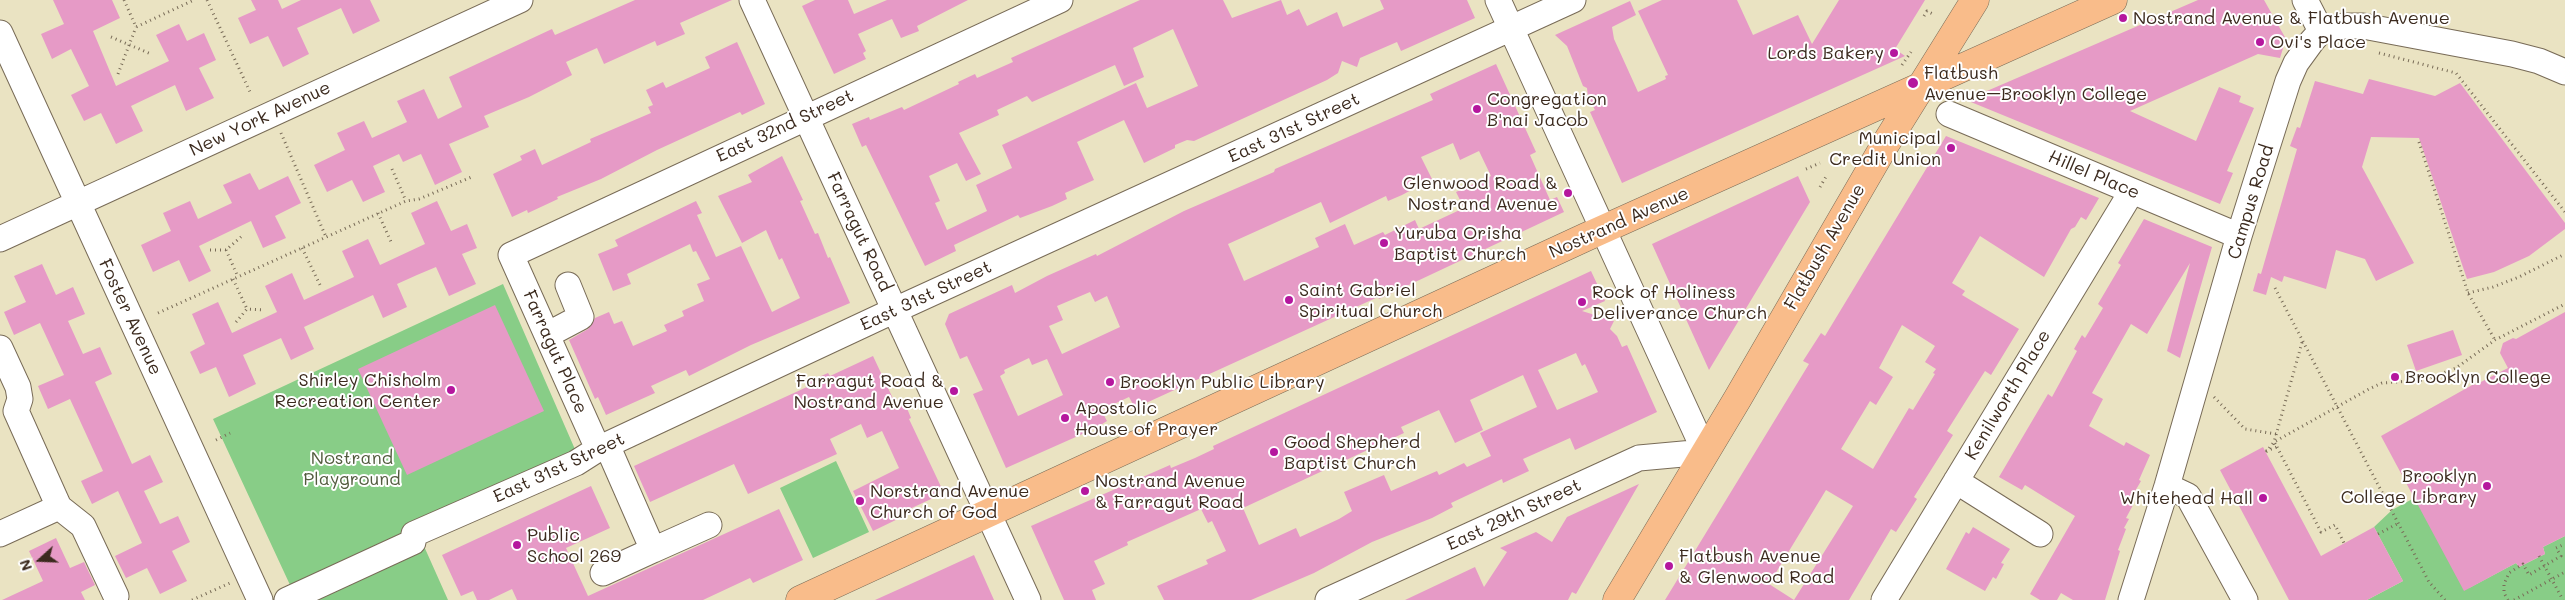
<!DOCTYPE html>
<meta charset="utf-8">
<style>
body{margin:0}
#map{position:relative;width:2565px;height:600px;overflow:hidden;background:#eae3c2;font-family:Mali,sans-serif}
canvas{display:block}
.north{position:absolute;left:15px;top:535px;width:50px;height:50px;-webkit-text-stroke:4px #fff;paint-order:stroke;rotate:250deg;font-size:14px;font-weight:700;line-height:20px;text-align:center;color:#3b2a1e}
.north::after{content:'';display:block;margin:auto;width:18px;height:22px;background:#3b2a1e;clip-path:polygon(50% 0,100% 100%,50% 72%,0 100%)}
</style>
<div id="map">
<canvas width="2565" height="600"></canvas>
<div class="north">N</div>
</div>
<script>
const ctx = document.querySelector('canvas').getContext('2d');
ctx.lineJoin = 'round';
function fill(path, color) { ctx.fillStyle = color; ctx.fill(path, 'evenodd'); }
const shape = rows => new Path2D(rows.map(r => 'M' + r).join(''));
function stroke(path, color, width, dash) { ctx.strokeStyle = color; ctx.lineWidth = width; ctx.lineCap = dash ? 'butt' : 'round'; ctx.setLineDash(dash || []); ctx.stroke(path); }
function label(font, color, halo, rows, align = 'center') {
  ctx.font = font + ' Mali,sans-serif'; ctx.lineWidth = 4; ctx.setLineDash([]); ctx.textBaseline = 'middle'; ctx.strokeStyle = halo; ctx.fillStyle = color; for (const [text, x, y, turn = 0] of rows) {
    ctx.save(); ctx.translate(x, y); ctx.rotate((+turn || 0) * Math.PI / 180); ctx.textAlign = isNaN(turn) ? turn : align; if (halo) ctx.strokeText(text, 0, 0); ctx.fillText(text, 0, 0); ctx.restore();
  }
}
const green = shape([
 [503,284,584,470,423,544,448,600,297,600,213,419],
 [836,461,869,532,813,558,780,488],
 [2418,496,2469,588,2516,563,2519,567,2545,554,2543,547,2565,536,2565,600,2367,600,2403,581,2374,527,2392,510]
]);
const building = shape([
 [53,0,112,0,120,18,93,31,116,86,169,61,156,35,179,24,187,41,204,33,216,60,199,68,214,98,186,111,175,85,131,106,143,131,116,144,101,113,84,121,71,95,89,86,71,49,52,59,41,34,64,24],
 [251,0,278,0,282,9,301,0,370,0,380,21,353,34,341,8,297,28,309,54,283,67,268,36,250,44,238,18,256,10],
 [635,0,732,0,680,23,685,34,657,46,655,41,604,64,597,48,566,62,572,75,529,97,484,116,489,127,449,144,462,172,435,185,421,154,403,162,399,154,373,166,385,192,363,202,352,180,327,192,314,165,345,150,337,133,364,121,372,138,407,122,397,101,424,89,438,119,462,107,449,77,552,29,555,35],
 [815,0,848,0,854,14,887,0,968,0,917,26,919,31,901,38,892,19,858,34,866,51,863,53,866,59,834,74,802,6],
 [1140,0,1223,0,1232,18,1281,0,1287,15,1299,9,1307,26,1337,12,1343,27,1384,9,1380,0,1467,0,1475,18,1401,51,1397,42,1360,58,1357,67,1342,61,1338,73,1327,80,1194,141,1187,140,1175,145,1175,148,1144,163,1124,120,1077,142,1094,180,1065,193,1067,199,1052,206,1020,218,1018,215,954,245,956,251,925,266,866,145,862,147,852,124,869,117,870,120,902,107,904,110,959,84,958,82,975,74,977,78,1013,62,1011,58],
 [1173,29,1198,86,1147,108,1136,83,1002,145,1012,168,976,185,987,211,947,230,935,203,940,201,929,176,957,163,966,181,981,174,959,133,999,115,997,110,1027,96,1032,102,1115,65,1124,86,1144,77,1133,48],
 [1662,0,1737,0,1753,35,1798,15,1812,44,1839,0,1925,0,1895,49,1905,56,1622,183,1590,112,1595,110,1588,97,1587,88,1583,86,1567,46,1555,35,1630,1,1636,15,1612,27,1614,39,1638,92,1666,79,1665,76,1668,75,1638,11],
 [2198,0,2264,0,2286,39,2280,58,2258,54,2130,111,2196,141,2219,87,2241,96,2239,102,2254,108,2227,171,2233,173,2220,204,1966,100],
 [737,42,765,104,742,115,740,112,657,150,601,179,557,197,558,199,528,213,527,210,512,217,493,174,522,160,520,156,535,149,542,165,591,142,590,139,651,113,648,107,653,105,646,90,663,82,666,88,710,68,705,57],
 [1496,64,1536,152,1530,155,1550,200,1557,197,1564,212,1379,299,1378,297,1135,408,1129,397,1101,410,1107,421,1096,428,1006,468,973,394,983,390,967,356,960,359,945,324,949,314,1012,285,1015,293,1047,276,1096,254,1097,256,1184,211,1274,172,1275,169,1433,100,1430,94],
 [1453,143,1460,160,1479,151,1491,176,1456,192,1464,208,1419,229,1415,220,1385,235,1383,232,1354,245,1345,224,1315,238,1319,247,1244,281,1228,244,1321,202,1330,223,1386,196,1388,201,1402,195,1432,179,1421,157],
 [1090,292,1095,302,1107,296,1120,327,1062,354,1049,326,1063,320,1057,306],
 [1029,358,1032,365,1047,359,1063,395,1018,416,1000,376,1005,373,1004,370],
 [2369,79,2435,96,2460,83,2565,223,2565,229,2529,256,2494,272,2467,279,2419,138,2371,137,2362,167,2414,263,2376,281,2365,259,2336,250,2326,289,2284,276,2282,282,2271,277,2266,295,2253,291,2258,273,2264,275,2261,274,2297,149,2290,146,2297,127,2300,128,2315,81,2363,94],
 [1946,136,2099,198,2086,220,2081,217,2075,227,2071,229,2044,277,1980,236,1952,283,1965,291,1962,295,2019,329,1991,375,1985,371,1969,396,1947,431,1953,435,1914,497,1917,499,1896,532,1891,529,1849,600,1794,600,1853,506,1826,490,1769,584,1794,600,1665,600,1809,364,1803,361,1821,333,1825,336],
 [1902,325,1935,346,1925,362,1936,369,1933,373,1935,374,1913,410,1909,408,1873,469,1841,449,1870,401,1876,405,1893,377,1879,368],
 [782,156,803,200,800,201,815,234,818,233,828,258,830,257,850,303,751,345,689,376,686,370,651,386,655,393,606,415,598,397,595,399,569,340,588,329,595,318,609,312,614,324,622,321,633,346,667,331,664,325,684,316,682,311,704,301,697,284,710,279,696,251,693,252,690,244,627,274,631,284,613,291,598,254,618,246,615,240,696,201,702,213,697,215,716,257,741,246,772,312,800,298,782,258,779,260,766,230,742,243,718,196,752,182,748,175],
 [250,173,259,190,288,176,301,203,275,216,286,238,263,248,251,221,199,246,211,271,189,282,179,260,153,272,141,245,171,231,163,213,190,201,198,219,232,203,223,185],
 [1798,176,1810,202,1709,370,1652,244],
 [437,201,451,231,467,224,477,248,462,254,476,284,449,296,436,267,417,275,397,284,407,307,383,318,373,295,304,327,314,349,291,360,281,338,243,355,256,384,229,397,216,367,200,374,190,352,205,344,192,314,218,302,232,333,277,312,265,286,292,273,304,300,354,277,342,251,368,239,380,265,425,244,411,213],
 [2144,219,2212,247,2180,358,2167,351,2190,263,2147,334,2131,324,2092,393,2103,399,2089,426,2124,446,2126,442,2150,455,2139,480,2141,481,2134,493,2137,494,2131,503,2133,505,2126,518,2129,519,2124,528,2126,529,2118,550,2120,551,2105,600,2073,600,2061,593,2057,600,2040,600,2030,594,2075,516,2025,485,2022,490,1999,477,2048,394,2052,397,2077,351,2074,349,2082,335,2085,338,2103,308,2098,304,2121,265,2118,263],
 [42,264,56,295,73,287,85,314,68,321,83,354,100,347,112,374,95,382,132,464,150,455,163,482,144,491,160,524,178,516,190,542,172,551,187,581,160,594,147,568,126,578,115,556,142,543,118,491,92,504,81,481,103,471,70,399,48,409,38,386,64,375,40,323,14,335,4,312,26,302,14,276],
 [1591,271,1605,301,1582,311,1614,321,1610,329,1617,336,1622,347,1627,345,1657,412,1575,450,1570,438,1523,459,1529,471,1503,483,1502,479,1451,503,1453,507,1432,518,1372,542,1314,573,1251,600,1164,600,1157,586,1208,564,1206,560,1226,551,1212,521,1208,523,1201,509,1127,542,1128,545,1094,561,1105,584,1092,590,1096,600,1064,600,1031,526,1170,465,1171,468,1195,458,1214,449,1213,446],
 [1576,353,1582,366,1585,364,1598,392,1557,410,1538,370],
 [1523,375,1537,407,1480,433,1491,456,1467,467,1464,463,1439,475,1437,471,1391,491,1384,475,1344,492,1352,511,1339,519,1300,537,1296,528,1259,545,1243,508,1404,433,1401,427,1439,410,1455,443,1483,430,1470,400],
 [495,305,544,411,407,475,358,369],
 [2565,312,2565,536,2543,547,2545,554,2519,567,2516,563,2464,591,2381,436,2474,384,2475,385,2508,368,2500,353,2503,343,2513,338,2516,339],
 [2453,330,2462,355,2416,371,2407,345],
 [873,356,896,405,904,401,911,418,909,419,944,493,901,513,902,517,873,531,853,491,899,468,882,431,867,438,861,424,830,439,837,454,748,494,734,464,650,502,634,466,807,387,805,383,828,373,830,376],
 [2263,447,2321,556,2374,527,2403,581,2367,600,2289,600,2220,470],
 [1639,484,1576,594,1572,592,1568,600,1405,600,1475,567,1484,587,1507,552,1500,548,1536,532,1552,542,1567,517],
 [591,486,610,528,566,548,588,596,779,509,803,560,753,583,750,578,703,600,517,600,512,589,489,600,477,600,473,591,461,596,442,555],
 [1973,527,2010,549,2001,563,2004,564,1996,579,1993,577,1985,591,1946,569,1966,532,1969,534],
 [56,538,70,568,84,562,95,585,81,592,85,600,2,600,43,581,29,551],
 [974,555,994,600,875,600,915,582]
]);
const path = shape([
 [124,0,136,27,194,0],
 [207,0,251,94],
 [1924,16,1927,11,1933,14],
 [111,37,151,54],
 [2379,53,2456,73,2565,212],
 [1902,65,1911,52],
 [118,74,136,27],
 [281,133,326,237],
 [2419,142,2468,293,2495,340],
 [392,169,406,201],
 [1806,169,1820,163],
 [1820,187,1827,175],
 [378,213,392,244],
 [302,248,320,285],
 [210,250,226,250,242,236],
 [226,250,238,277],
 [233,279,247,309],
 [2275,288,2429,582,2445,600],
 [2468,293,2493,287,2519,277,2565,254],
 [158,313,406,201,419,199,474,176],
 [236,322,247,309,263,310],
 [2214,397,2245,429,2276,434],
 [216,440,230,433],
 [2277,447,2321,532,2335,525,2344,543],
 [2266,451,2277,447,2274,442,2303,339],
 [2266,452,2274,442,2369,389,2382,383,2425,380,2456,368,2495,340,2565,304],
 [2378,534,2399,523],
 [2539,556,2563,600],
 [192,600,230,583],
 [2508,600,2504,593,2504,584,2509,573,2523,564,2529,575,2561,556,2556,548,2565,544],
 [2514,600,2565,572]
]);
const minor = shape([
 [752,0,1028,600],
 [2305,0,2321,31],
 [0,33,260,600],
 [1949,114,2239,236],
 [0,239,520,0],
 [547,335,581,317,568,285],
 [0,348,18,387,20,399,16,411,59,507,83,526,116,596],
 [598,449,511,255,1060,0],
 [1956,481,2040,534],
 [2167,486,2188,496,2245,600],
 [0,534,59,507],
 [653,550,709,525],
 [603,573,653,550,607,445],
 [287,600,413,542,414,534,576,463,598,449,895,310,1573,0],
 [1328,600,1639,458,1705,452,1498,0],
 [1884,600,2132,191],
 [2131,600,2167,486,2239,236,2288,81,2296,63,2312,41,2321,31,2344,26,2363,26,2512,54,2539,61,2565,72]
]);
const major = shape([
 [800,600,1586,237,2113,0],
 [1617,600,1738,398,1886,143,1975,0]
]);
const markers = [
 [2123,18,5,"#b5179e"],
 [2260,42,5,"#b5179e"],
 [1894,53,5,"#b5179e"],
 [1913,83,6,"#b5179e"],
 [1477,109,5,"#b5179e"],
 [1951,148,5,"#b5179e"],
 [1568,193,5,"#b5179e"],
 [1384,243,5,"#b5179e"],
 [1289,300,5,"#b5179e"],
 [1582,302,5,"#b5179e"],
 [2395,377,5,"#b5179e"],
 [1110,382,5,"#b5179e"],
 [451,390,5,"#b5179e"],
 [954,391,5,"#b5179e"],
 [1065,418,5,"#b5179e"],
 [1274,452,5,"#b5179e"],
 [2487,486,5,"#b5179e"],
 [1085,491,5,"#b5179e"],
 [2263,498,5,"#b5179e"],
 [860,501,5,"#b5179e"],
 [517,545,5,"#b5179e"],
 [1669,566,5,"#b5179e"]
];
const poiNames = [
 ["Nostrand Avenue & Flatbush Avenue",2133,18],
 ["Ovi's Place",2270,42],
 ["Lords Bakery",1884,53,"right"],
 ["Flatbush",1924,73],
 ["Avenue–Brooklyn College",1924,94],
 ["Congregation",1487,99],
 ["B'nai Jacob",1487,120],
 ["Municipal",1941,138,"right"],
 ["Credit Union",1941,159,"right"],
 ["Glenwood Road &",1558,183,"right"],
 ["Nostrand Avenue",1558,204,"right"],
 ["Yuruba Orisha",1394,233],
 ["Baptist Church",1394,254],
 ["Saint Gabriel",1299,290],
 ["Spiritual Church",1299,311],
 ["Rock of Holiness",1592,292],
 ["Deliverance Church",1592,313],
 ["Brooklyn College",2405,377],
 ["Shirley Chisholm",441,380,"right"],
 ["Recreation Center",441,401,"right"],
 ["Farragut Road &",944,381,"right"],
 ["Nostrand Avenue",944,402,"right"],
 ["Brooklyn Public Library",1120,382],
 ["Apostolic",1075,408],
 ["House of Prayer",1075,429],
 ["Good Shepherd",1284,442],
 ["Baptist Church",1284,463],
 ["Brooklyn",2477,476,"right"],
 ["College Library",2477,497,"right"],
 ["Nostrand Avenue",1095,481],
 ["& Farragut Road",1095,502],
 ["Norstrand Avenue",870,491],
 ["Church of God",870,512],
 ["Whitehead Hall",2253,498,"right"],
 ["Public",527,535],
 ["School 269",527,556],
 ["Flatbush Avenue",1679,556],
 ["& Glenwood Road",1679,577]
];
const streetNames = [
 ["New York Avenue",260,119,-25],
 ["East 32nd Street",785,126,-25],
 ["East 31st Street",1294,128,-25],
 ["Hillel Place",2094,175,23],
 ["Campus Road",2251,202,-73],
 ["Nostrand Avenue",1619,223,-24],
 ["Farragut Road",859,232,65],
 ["Flatbush Avenue",1825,247,-60],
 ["East 31st Street",926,296,-25],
 ["Foster Avenue",130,317,65],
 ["Farragut Place",555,352,66],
 ["Kenilworth Place",2008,395,-59],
 ["East 31st Street",559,468,-25],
 ["East 29th Street",1514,515,-25]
];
const parkNames = [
 ["Nostrand",352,458],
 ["Playground",352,479]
];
fill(green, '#88cd87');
fill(building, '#e69ac6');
stroke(minor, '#786b57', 27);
stroke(major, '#786b57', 29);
stroke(path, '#786b57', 3, [1, 4]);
stroke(minor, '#fff', 25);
stroke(major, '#f9bc8a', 28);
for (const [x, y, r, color] of markers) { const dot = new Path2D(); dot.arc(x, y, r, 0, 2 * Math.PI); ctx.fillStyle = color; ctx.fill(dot); stroke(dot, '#fff', 2); }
label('18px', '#3b2a1e', '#fff', poiNames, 'left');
label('18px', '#3b2a1e', '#fff', streetNames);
label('18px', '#525b3e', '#fff', parkNames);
</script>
